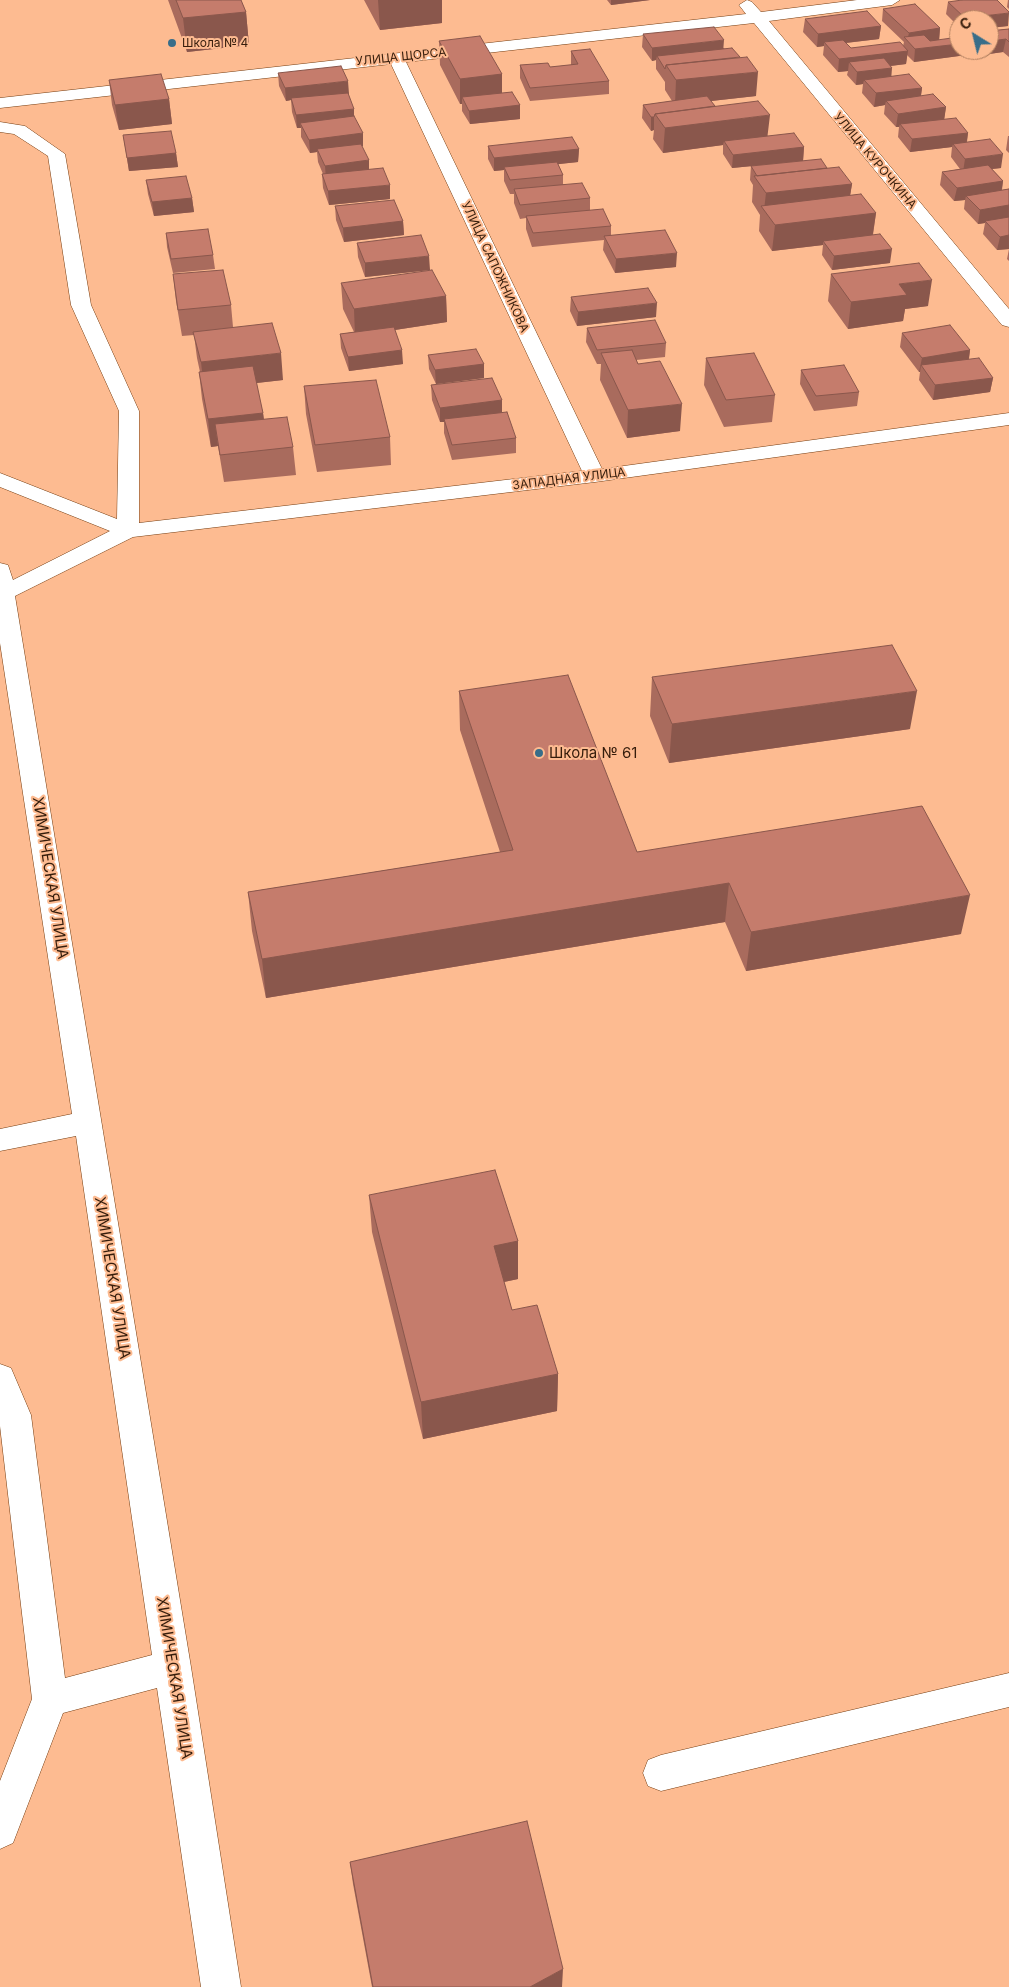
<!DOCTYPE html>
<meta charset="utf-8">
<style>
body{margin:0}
#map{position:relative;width:1009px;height:1987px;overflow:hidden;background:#fdbb91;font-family:Inter,sans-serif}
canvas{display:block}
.north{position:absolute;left:949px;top:10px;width:50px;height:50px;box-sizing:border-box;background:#fdbb91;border:1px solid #ad7c5c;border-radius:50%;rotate:324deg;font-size:14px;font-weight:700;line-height:20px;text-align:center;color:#361d0c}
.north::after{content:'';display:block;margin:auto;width:18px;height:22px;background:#386d89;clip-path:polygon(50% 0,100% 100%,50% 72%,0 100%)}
</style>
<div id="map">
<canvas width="1009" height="1987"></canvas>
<div class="north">С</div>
</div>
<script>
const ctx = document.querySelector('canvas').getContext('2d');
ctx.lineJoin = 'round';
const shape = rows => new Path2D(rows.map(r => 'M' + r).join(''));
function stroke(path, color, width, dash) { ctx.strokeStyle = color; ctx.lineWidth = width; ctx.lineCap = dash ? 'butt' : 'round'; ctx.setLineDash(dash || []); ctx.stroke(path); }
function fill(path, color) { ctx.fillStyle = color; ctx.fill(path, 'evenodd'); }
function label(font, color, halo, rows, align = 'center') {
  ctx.font = font + ' Inter,sans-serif'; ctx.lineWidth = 4; ctx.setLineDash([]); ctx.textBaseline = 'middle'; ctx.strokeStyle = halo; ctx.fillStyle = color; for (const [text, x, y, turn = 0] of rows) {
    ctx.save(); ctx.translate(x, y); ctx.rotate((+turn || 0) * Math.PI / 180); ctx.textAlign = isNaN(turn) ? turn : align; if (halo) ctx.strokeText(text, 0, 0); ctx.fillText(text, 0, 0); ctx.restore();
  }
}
const minor = shape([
 [747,0,752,2,761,12,857,0,900,0,892,5,769,21,1009,309,1009,327,1002,325,754,23,406,62,602,469,1009,413,1009,425,595,482,133,537,15,596,191,1667,241,1987,201,1987,157,1688,63,1713,13,1843,0,1849,0,1781,32,1699,0,1426,0,1364,11,1368,31,1415,65,1678,152,1655,76,1136,0,1151,0,1129,72,1114,0,643,0,563,8,565,13,580,110,531,0,487,0,473,117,519,119,411,71,305,48,156,14,134,0,132,0,122,25,126,65,154,91,305,139,411,139,523,582,471,391,64,0,108,0,98,746,14,739,5,747,0],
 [1009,1673,1009,1707,661,1791,648,1786,643,1773,648,1760,661,1755,1009,1673]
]);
const wall = shape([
 [168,0,241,0,246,12,249,45,187,52],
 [364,0,442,0,442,23,380,30],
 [607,0,650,0,611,5],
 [1008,0,1009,0,1009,9,1007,7],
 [948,2,1008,26,989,28,989,20,959,20,959,27,946,14],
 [883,9,940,28,939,40,974,54,914,62,907,55,906,64,891,66,891,76,922,88,921,96,946,107,944,119,968,133,967,142,1001,168,992,169,1003,181,1002,190,1009,189,1009,249,997,250,983,234,985,223,978,224,964,209,965,200,954,201,940,185,942,172,960,169,951,157,952,147,910,152,898,137,899,127,896,127,884,114,885,105,874,107,862,93,863,84,856,85,847,75,848,71,838,72,823,55,824,46,817,47,803,32,805,19,881,26,879,39,846,43,851,48,903,46,904,42,882,21],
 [1009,29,1009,57,1003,52,989,54,985,50,989,50,989,31],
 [643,34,724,48,756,96,711,101,715,106,768,136,804,147,803,161,732,168,723,154,723,145,663,153,653,139,654,130,651,131,642,118,643,105,672,101,665,90,665,82,656,69,656,60,652,61,642,47],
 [439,41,502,74,502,93,520,105,520,119,470,124,462,111,462,104,460,104,440,65],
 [571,51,609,81,609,94,530,101,520,78,520,65,550,67,571,65],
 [278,73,349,94,348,94,363,146,362,146,369,170,390,199,329,205,323,188,322,174,323,174,318,162,317,152,310,153,301,137,301,128,297,128,292,112,291,100,286,101,279,86],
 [109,80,169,99,172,124,119,130,112,105],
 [123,135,176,153,178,167,129,171],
 [1008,136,1009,136,1009,153,1006,150],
 [488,146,579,149,578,162,558,164,563,175,563,184,590,198,590,210,611,226,611,235,676,267,615,273,603,250,604,240,532,247,526,229,526,218,520,219,514,203,514,194,510,194,504,181,504,170,494,171,488,159],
 [751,166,827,168,852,184,850,195,876,213,873,235,890,263,832,270,822,255,823,245,772,251,759,231,760,215,752,202,753,185,750,180],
 [146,180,192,198,194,212,154,216,148,194],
 [335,206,403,221,404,235,344,242,336,220],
 [166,233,213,255,215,269,173,273,167,247],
 [357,243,430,270,365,277,358,257],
 [1009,249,1009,261,1007,259],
 [173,274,231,305,233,327,283,380,256,383,263,413,264,419,293,447,296,475,224,482,218,446,211,447,202,399,199,372,200,372,197,358,194,335,182,336,176,301],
 [831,274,928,306,905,309,903,321,848,329,828,301],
 [341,283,446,296,447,322,395,330,403,364,349,371,341,348,340,334,354,332,343,309],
 [571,297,656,317,577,326,570,311],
 [587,328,666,343,665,357,636,360,680,431,627,438,600,380,601,364,597,364,586,342],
 [902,333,970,350,969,359,993,378,990,392,933,400,919,380,920,372,919,372,900,347],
 [428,355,484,364,484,378,436,384,429,369],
 [706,358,775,395,772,422,724,427,704,385],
 [801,370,859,392,857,406,814,411,800,384],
 [431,385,502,400,502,413,516,438,516,453,452,460,444,433,444,422,440,422,432,400],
 [304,386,390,437,391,465,317,472,306,414],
 [652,677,910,729,669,763,650,716],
 [459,691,637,852,961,934,746,971,725,922,266,998,252,931,248,892,500,852,460,730],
 [369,1195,518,1241,518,1279,504,1282,512,1310,558,1374,557,1411,423,1439,372,1232],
 [350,1862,562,1987,372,1987,353,1884]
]);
const shadedWall = shape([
 [378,0,442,0,442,23,380,30],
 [611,0,650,0,611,5],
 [246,12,249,45,187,52,183,18],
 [1009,13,1008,26,989,28,989,20,965,20,965,18],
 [881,26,879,39,827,45,824,42,824,46,817,47,818,34],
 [940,28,939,41,907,41,909,33],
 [1006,39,1003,52,989,54,991,41],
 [724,40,723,53,657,56,656,60,652,61,652,48],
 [959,44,959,50,975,50,974,54,914,62,915,49],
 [908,51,906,64,856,70,849,62,848,71,838,72,839,59],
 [892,68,891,81,864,80,863,84,856,85,857,72],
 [758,72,756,96,675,105,676,80],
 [502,74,502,99,462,97,462,104,460,104,460,79],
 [348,81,349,94,291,100,291,98,291,100,286,101,285,88],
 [922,88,920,101,886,101,885,105,874,107,876,93],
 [169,99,172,124,119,130,115,105],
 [520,105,520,119,470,124,469,111],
 [946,107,944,121,900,124,899,127,896,127,898,114],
 [354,109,354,122,300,123,301,128,297,128,296,115],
 [770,115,767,140,724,141,723,145,663,153,665,128],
 [651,117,654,117,654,130,651,131],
 [363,133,363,146,318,152,317,149,317,152,310,153,309,140],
 [968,133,966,146,953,144,952,147,910,152,912,139],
 [804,147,803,161,732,168,733,155],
 [579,149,578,162,505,170,504,167,504,170,494,171,494,158],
 [176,153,178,167,129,171,127,158],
 [1003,154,1001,168,963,172,965,159],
 [369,160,369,174,326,179,325,166],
 [1003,181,1001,194,966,196,965,200,954,201,957,188],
 [852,184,848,209,764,210,766,193],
 [390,185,390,199,329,205,328,191],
 [192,198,194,212,154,216,152,202],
 [1009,205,1009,219,985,221,985,223,978,224,980,210],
 [876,213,872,239,823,241,823,245,772,251,775,225],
 [403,221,404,235,344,242,343,228],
 [1009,235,1009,249,997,250,1000,237],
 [892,249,890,263,832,270,834,256],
 [677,253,676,267,615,273,616,259],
 [429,256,430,270,365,277,365,263],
 [932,280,928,306,905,309,903,321,848,329,851,302,899,284],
 [446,296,447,322,355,336,354,309],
 [657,303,656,317,577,326,578,312],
 [402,350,403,364,349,371,348,357],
 [970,350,968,364,921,365,920,372,919,372,922,358],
 [281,353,283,380,204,389,201,362],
 [484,364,484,378,436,384,435,370],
 [993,378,990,392,933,400,935,385],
 [502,400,502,414,444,419,444,422,440,422,440,408],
 [682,404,680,431,627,438,628,410],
 [263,413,266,440,215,424,218,446,211,447,208,419],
 [917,691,910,729,669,763,672,724],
 [729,883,725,922,266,998,262,959],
 [970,895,961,934,746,971,751,932],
 [518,1241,518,1279,494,1284,494,1246],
 [558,1374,557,1411,423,1439,421,1402],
 [563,1969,562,1987,530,1987]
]);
const building = shape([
 [176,0,241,0,246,12,183,18,176,0],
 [962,0,997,0,1009,12,1009,13,965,18,948,2,962,0],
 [915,4,940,28,909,33,883,9,915,4],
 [867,11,881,26,818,34,805,19,867,11],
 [714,27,724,40,652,48,643,34,714,27],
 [1009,29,1009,42,1006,39,991,41,989,38,989,31,1009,29],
 [924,35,930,41,959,37,959,44,915,49,904,37,924,35],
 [480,36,502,74,460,79,439,41,480,36],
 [843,40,851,48,900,42,908,51,839,59,824,42,843,40],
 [732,48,740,57,666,65,665,69,657,56,732,48],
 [590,49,609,81,530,88,520,65,548,63,550,67,578,64,571,51,590,49],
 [747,57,758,72,676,80,666,65,747,57],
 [884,58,892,68,857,72,849,62,884,58],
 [341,66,348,81,285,88,278,73,341,66],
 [161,74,169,99,115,105,109,80,161,74],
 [909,74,922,88,876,93,864,80,909,74],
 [512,92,520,105,469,111,462,97,512,92],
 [348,93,354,109,296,115,291,98,348,93],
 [933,94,946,107,898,114,886,101,933,94],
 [707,96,715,106,655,114,654,117,651,117,643,105,707,96],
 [758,101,770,115,665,128,655,114,758,101],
 [354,116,363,133,309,140,300,123,354,116],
 [956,118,968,133,912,139,900,124,956,118],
 [171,131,176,153,127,158,123,135,171,131],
 [794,133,804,147,733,155,724,141,794,133],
 [572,137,579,149,494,158,488,146,572,137],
 [990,139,1003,154,965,159,953,144,990,139],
 [361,144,369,160,325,166,317,149,361,144],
 [821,159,827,168,757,176,751,166,821,159],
 [557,162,563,175,510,180,504,167,557,162],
 [988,165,1003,181,957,188,942,172,988,165],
 [839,167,852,184,766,193,754,176,839,167],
 [383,168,390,185,328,191,322,174,383,168],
 [186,176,192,198,152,202,146,180,186,176],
 [582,183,590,198,520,205,514,189,582,183],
 [1009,189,1009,205,980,210,966,196,1009,189],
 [861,194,876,213,775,225,761,206,861,194],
 [394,200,403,221,343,228,335,206,394,200],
 [603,209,611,226,533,233,526,216,603,209],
 [1009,217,1009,235,1000,237,985,221,1009,217],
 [208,229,213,255,171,259,166,233,208,229],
 [665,230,677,253,616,259,604,236,665,230],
 [880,234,892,249,834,256,823,241,880,234],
 [421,235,429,256,365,263,357,243,421,235],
 [919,263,932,280,899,284,907,295,851,302,831,274,919,263],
 [223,270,231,305,178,310,173,274,223,270],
 [432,270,446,296,354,309,341,283,432,270],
 [648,288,657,303,578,312,571,297,648,288],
 [655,320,666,343,597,350,587,328,655,320],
 [272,323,281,353,201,362,193,332,272,323],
 [950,325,970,350,922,358,902,333,950,325],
 [394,327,402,350,348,357,340,334,394,327],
 [476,349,484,364,435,370,428,355,476,349],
 [632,350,638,364,660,361,682,404,628,410,601,353,632,350],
 [754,353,775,395,726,400,706,358,754,353],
 [979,358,993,378,935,385,921,365,979,358],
 [844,365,859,392,816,396,801,370,844,365],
 [253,366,263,413,208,419,199,372,253,366],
 [492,378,502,400,440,408,431,385,492,378],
 [376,380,390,437,315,445,304,386,376,380],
 [507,412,516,438,452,445,444,419,507,412],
 [287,417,293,447,220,455,215,424,287,417],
 [892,645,917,691,672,724,652,677,892,645],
 [568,675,637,852,922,806,970,895,751,932,729,883,262,959,248,892,513,850,459,691,568,675],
 [495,1170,518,1241,494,1246,512,1310,537,1305,558,1374,421,1402,369,1195,495,1170],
 [527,1821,563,1969,530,1987,373,1987,350,1862,527,1821]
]);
const markers = [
 [172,43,5,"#386d89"],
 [539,753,5,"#386d89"]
];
const farPoinames = [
 ["Школа № 4",182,43]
];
const farStreetnames = [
 ["УЛИЦА ЩОРСА",401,57,-6],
 ["УЛИЦА КУРОЧКИНА",875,161,50],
 ["УЛИЦА САПОЖНИКОВА",495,267,65],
 ["ЗАПАДНАЯ УЛИЦА",569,479,-7]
];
const poiNames = [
 ["Школа № 61",549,753]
];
const streetNames = [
 ["ХИМИЧЕСКАЯ УЛИЦА",50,878,81],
 ["ХИМИЧЕСКАЯ УЛИЦА",112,1278,81],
 ["ХИМИЧЕСКАЯ УЛИЦА",174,1678,81]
];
stroke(minor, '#753d11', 1);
fill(minor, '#fff');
fill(wall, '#a96b5d');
fill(shadedWall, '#8a574c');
fill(building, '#c57c6c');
stroke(building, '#8a574c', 1);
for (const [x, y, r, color] of markers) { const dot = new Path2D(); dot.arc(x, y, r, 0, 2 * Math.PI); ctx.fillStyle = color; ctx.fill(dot); stroke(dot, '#fdbb91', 2); }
label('12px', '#361d0c', '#fdbb91', farPoinames, 'left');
label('12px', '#361d0c', '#fdbb91', farStreetnames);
label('15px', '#361d0c', '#fdbb91', poiNames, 'left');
label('15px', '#361d0c', '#fdbb91', streetNames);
</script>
